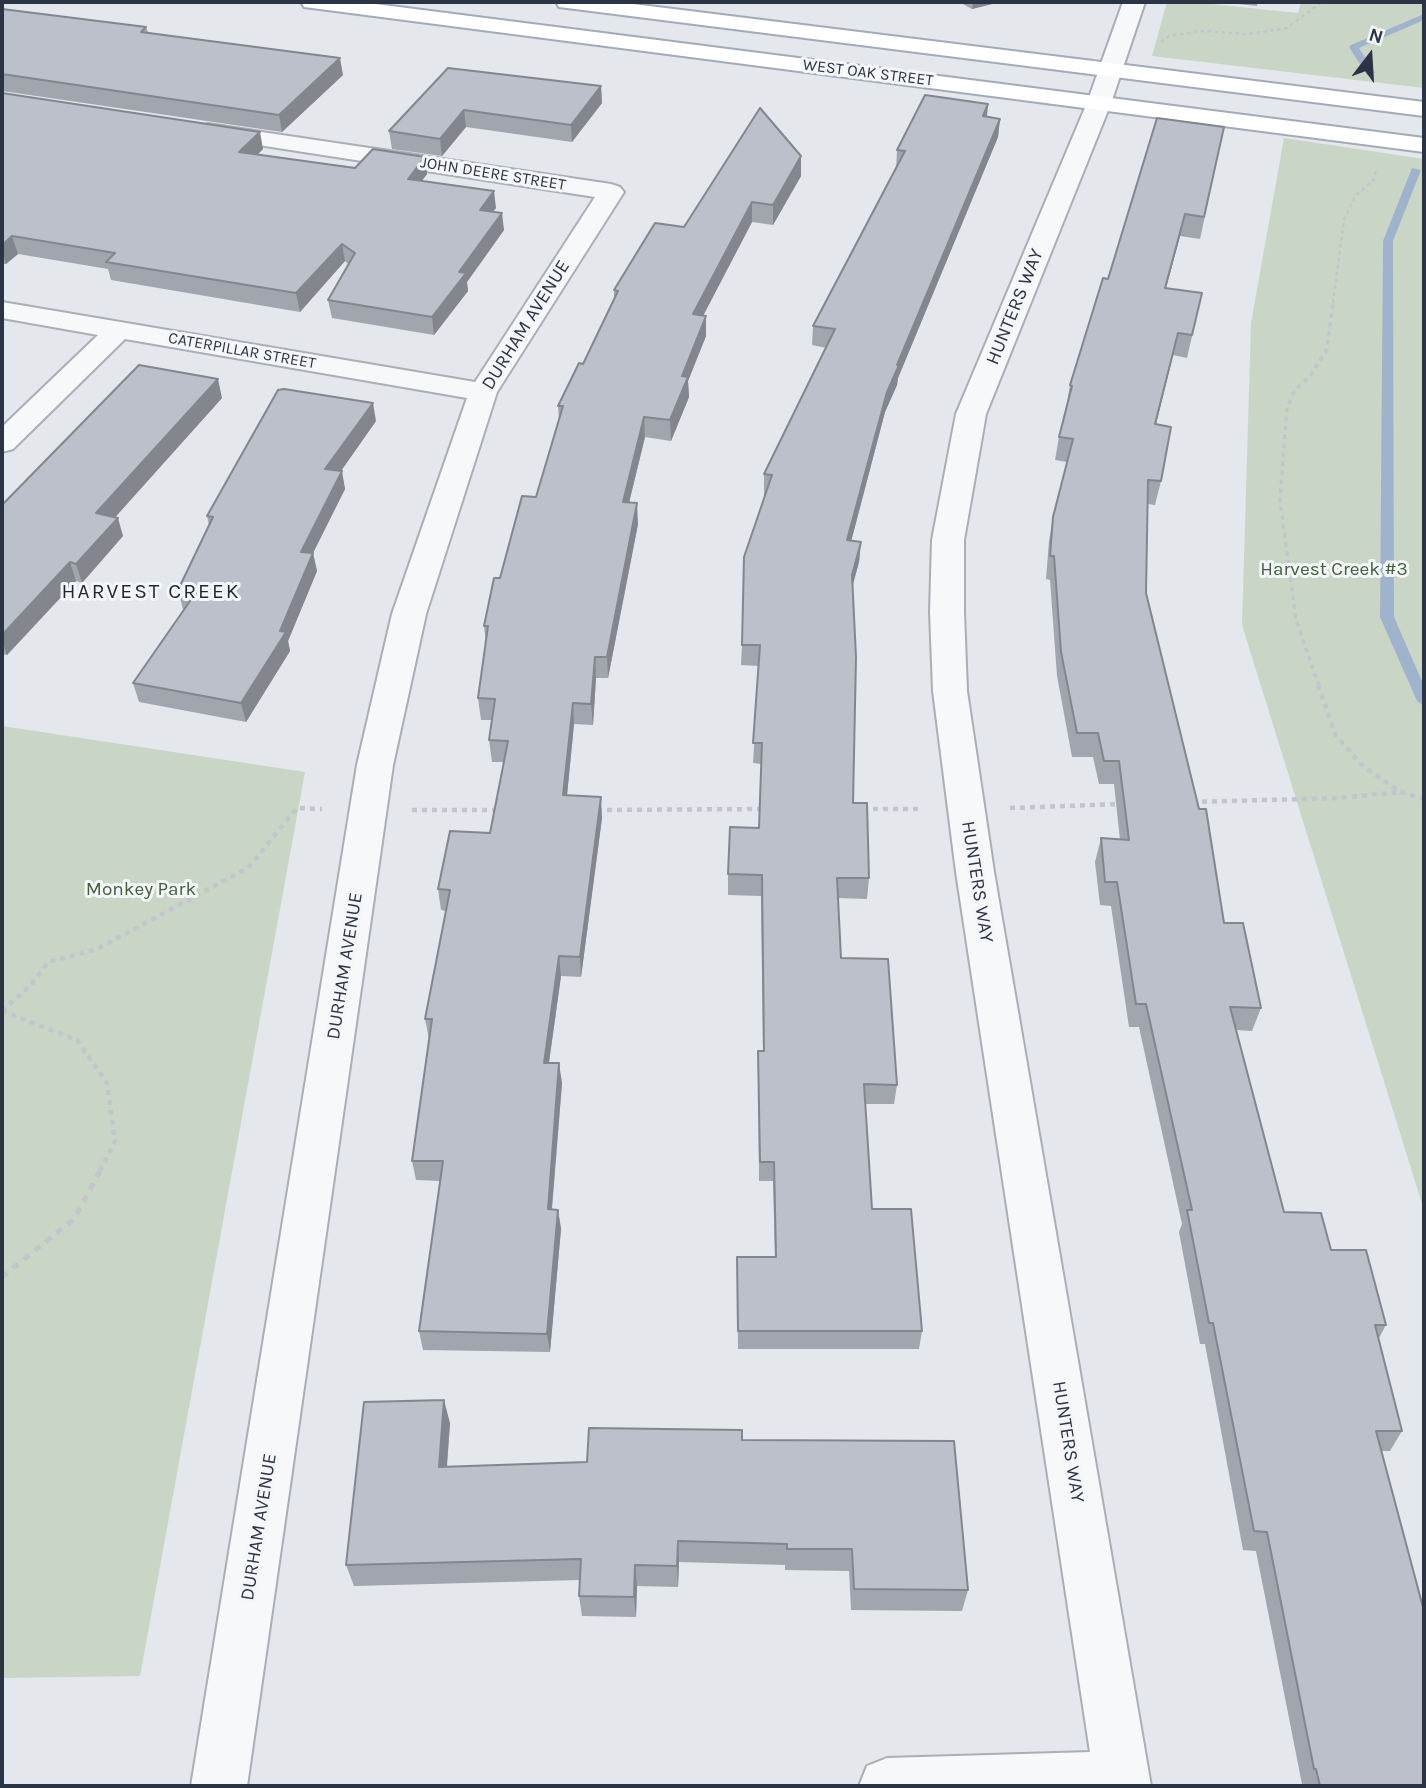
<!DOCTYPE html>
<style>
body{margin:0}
#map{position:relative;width:1426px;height:1788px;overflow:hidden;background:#e4e7ec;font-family:Karla,sans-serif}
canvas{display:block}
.frame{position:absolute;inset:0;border:4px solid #2b3445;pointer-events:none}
.north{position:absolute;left:1335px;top:21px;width:70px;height:70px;-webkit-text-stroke:5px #f4f6f9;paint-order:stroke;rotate:17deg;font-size:19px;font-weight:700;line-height:28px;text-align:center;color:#2b3445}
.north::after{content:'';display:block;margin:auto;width:24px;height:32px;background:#2b3445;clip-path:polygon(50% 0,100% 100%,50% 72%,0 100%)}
</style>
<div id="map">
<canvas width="1426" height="1788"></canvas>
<div class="frame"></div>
<div class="north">N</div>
</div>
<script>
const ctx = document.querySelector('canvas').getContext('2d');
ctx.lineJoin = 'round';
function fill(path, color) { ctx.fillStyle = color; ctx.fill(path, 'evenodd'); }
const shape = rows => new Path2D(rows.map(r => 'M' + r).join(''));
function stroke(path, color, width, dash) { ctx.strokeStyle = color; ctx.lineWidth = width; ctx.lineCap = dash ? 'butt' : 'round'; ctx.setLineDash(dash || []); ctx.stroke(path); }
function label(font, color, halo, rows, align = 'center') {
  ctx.font = font + ' Karla,sans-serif'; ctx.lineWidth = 6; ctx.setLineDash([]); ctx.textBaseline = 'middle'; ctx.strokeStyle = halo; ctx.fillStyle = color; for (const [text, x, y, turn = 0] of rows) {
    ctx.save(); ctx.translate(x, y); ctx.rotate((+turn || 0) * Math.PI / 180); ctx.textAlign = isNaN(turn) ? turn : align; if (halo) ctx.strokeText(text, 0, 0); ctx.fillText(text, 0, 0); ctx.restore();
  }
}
const green = shape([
 [1167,2,1192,2,1298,13,1301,2,1424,2,1424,88,1152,56],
 [1284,138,1424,159,1424,1210,1242,625,1251,323],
 [2,726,305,772,140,1676,2,1678]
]);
const stream = shape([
 [1424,14,1424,20,1359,48,1375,73,1367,75,1349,47,1351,45,1424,14],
 [1412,168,1421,170,1393,241,1394,617,1424,686,1424,706,1417,701,1380,617,1383,241,1412,168]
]);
const pathFar3 = shape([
 [1161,42,1169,36,1201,31,1248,34,1287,28,1322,2],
 [1333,303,1344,219,1356,195,1373,181,1376,171]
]);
const pathFar2 = shape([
 [1319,686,1296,620,1280,499,1287,407,1295,390,1310,376,1327,349,1333,301]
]);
const pathFar1 = shape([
 [1318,685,1336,736,1364,767,1401,792,1424,799],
 [1192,802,1339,798,1401,792],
 [1010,808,1120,804],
 [863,809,921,809],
 [412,810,497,810],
 [597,810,763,809],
 [2,1011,31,985,48,962,97,949,248,868,297,808,322,809],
 [2,1011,77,1040,107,1083,115,1142,99,1172]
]);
const path = shape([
 [2,1277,74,1219,100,1171]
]);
const minor = shape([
 [1123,2,1145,2,1111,103,986,414,964,540,964,612,967,691,994,872,1151,1786,859,1786,867,1766,887,1758,1090,1752,956,872,933,691,930,612,932,540,956,414,1087,103,1123,2],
 [208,124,611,184,620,187,624,192,497,392,426,614,393,765,247,1786,191,1786,357,765,392,614,467,398,125,339,13,449,2,452,2,427,98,335,2,318,2,302,475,382,595,197,200,136,196,131,200,126,208,124]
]);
const major = shape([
 [301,2,360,2,1424,138,1424,152,312,8,304,7,301,2],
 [556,2,617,2,1424,102,1424,116,567,8,559,7,556,2]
]);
const wall = shape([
 [959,2,1000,2,972,9],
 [1220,2,1258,2,1257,6],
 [2,9,146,27,148,32,343,75,282,132,2,91],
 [448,68,601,86,602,103,572,142,466,127,442,156,392,149,389,131],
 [2,93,263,149,258,154,355,168,427,174,422,181,496,208,493,211,504,230,467,282,468,291,434,335,332,318,328,300,348,264,345,261,300,312,111,280,108,269,18,254,6,264,2,264],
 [988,104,987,117,1000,119,998,137,898,378,897,385,885,412,851,541,861,542,859,562,852,588,853,803,869,878,867,899,838,898,841,958,897,1085,894,1104,865,1104,872,1209,922,1331,919,1349,738,1349,737,1257,775,1257,773,1181,759,1181,758,1051,763,1051,761,896,728,895,728,874,759,828,761,764,753,763,759,666,741,665,742,645,765,495,764,495,764,474,826,348,812,345,813,326,896,169,897,150],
 [1224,127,1200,239,1180,236,1166,288,1202,293,1187,358,1173,355,1156,424,1161,481,1155,505,1148,504,1146,593,1224,923,1261,1008,1252,1031,1236,1030,1284,1212,1331,1250,1386,1325,1379,1338,1402,1431,1390,1451,1382,1451,1424,1786,1304,1786,1304,1784,1302,1784,1256,1551,1243,1550,1205,1344,1200,1344,1179,1232,1182,1224,1139,1027,1129,1027,1111,906,1100,905,1095,862,1101,838,1120,840,1114,784,1099,784,1093,757,1072,757,1057,676,1050,580,1046,579,1049,541,1053,517,1067,462,1055,460,1059,437,1066,408,1070,385,1108,279],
 [801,156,801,176,773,225,752,222,703,316,706,336,688,381,689,397,671,441,645,437,629,503,638,524,608,678,596,678,593,725,574,724,567,795,602,818,581,977,561,976,549,1063,562,1083,552,1210,558,1210,561,1229,550,1352,423,1350,419,1331,440,1181,416,1180,412,1161,429,1039,425,1019,446,911,441,910,438,889,490,833,504,762,492,762,489,740,492,720,481,720,478,698,486,644,484,626,500,578,536,497,559,420,558,406,583,364,614,299,614,290,684,227],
 [222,398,115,517,123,536,82,583,76,581,7,655,2,654,2,505],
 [376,421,341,471,345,489,313,553,317,571,288,641,290,651,246,722,139,702,133,683,185,609,183,609,178,590,209,525,207,516],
 [450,1423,447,1467,587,1462,742,1440,968,1590,962,1611,851,1610,849,1571,785,1570,785,1565,679,1562,678,1587,637,1586,636,1617,582,1616,579,1596,580,1580,354,1586,346,1565]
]);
const shadedWall = shape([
 [973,2,1000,2,972,9],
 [340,58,343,75,282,132,279,115],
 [601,86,602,103,572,142,571,125],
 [988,104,986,122,983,116],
 [464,110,466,127,442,156,440,139],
 [1000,119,998,137,898,378,897,385,885,412,846,561,847,540,887,392,897,365],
 [260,132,263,149,243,169,239,152],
 [801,156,801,176,773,225,773,205],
 [425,157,427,174,410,196,408,179],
 [494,191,496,208,481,227,480,210],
 [752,202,752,222,693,335,693,314],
 [502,213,504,230,467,282,468,291,434,335,432,317,459,272],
 [1185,214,1180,236,1160,310,1165,288],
 [12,236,18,254,6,264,2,251,2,245],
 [342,244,345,261,300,312,296,293],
 [706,316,706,336,688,381,689,397,671,441,670,420,682,376],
 [1178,333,1173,355,1150,448,1155,424],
 [218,379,222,398,102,532,96,513],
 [373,403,376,421,329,488,325,469],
 [644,417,645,437,624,523,623,502],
 [342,471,345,489,313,553,317,571,288,641,290,651,246,722,241,703,280,631,301,552],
 [637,503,638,524,608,678,607,657],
 [118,518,123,536,82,583,76,564],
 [861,542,859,562,850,595,852,575],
 [70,562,76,581,7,655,2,640,2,635],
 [595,657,596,678,593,725,591,704],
 [573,703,574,724,565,816,563,795],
 [601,797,602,818,581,977,580,957],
 [559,956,561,976,546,1083,544,1063],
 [559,1063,562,1083,550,1229,548,1209],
 [558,1210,561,1229,550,1352,547,1334],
 [444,1400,450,1423,445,1489,439,1467],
 [678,1541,679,1562,678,1587,677,1566],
 [635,1565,637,1586,636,1617,634,1597]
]);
const building = shape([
 [2,9,146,27,141,32,340,58,279,115,2,74,2,9],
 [448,68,601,86,571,125,464,110,440,139,389,131,448,68],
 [2,93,260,132,239,152,355,168,373,149,425,157,408,179,494,191,480,210,502,213,459,272,466,273,432,317,328,300,355,253,342,244,296,293,106,262,115,253,12,236,2,245,2,93],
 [925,95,988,104,983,116,1000,119,897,365,899,365,887,392,847,540,861,542,852,575,856,657,853,803,867,803,869,878,837,878,841,958,888,959,897,1085,864,1084,872,1209,911,1209,922,1331,738,1331,737,1257,776,1257,774,1162,760,1162,758,1051,764,1051,762,875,728,874,730,827,759,828,762,743,753,743,760,645,742,645,744,557,772,475,764,474,835,329,813,326,905,151,897,150,925,95],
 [760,108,801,156,773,205,752,202,693,314,706,316,682,376,688,377,670,420,644,417,623,502,637,503,607,657,595,657,591,704,573,703,563,795,601,797,580,957,559,956,544,1063,559,1063,548,1209,558,1210,547,1334,419,1331,443,1161,412,1161,432,1019,425,1019,450,890,438,889,450,831,490,833,508,741,489,740,495,699,478,698,488,626,484,626,494,578,500,578,522,496,536,497,563,406,558,406,579,363,583,364,618,291,614,290,655,223,684,227,760,108],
 [1157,118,1224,127,1204,217,1185,214,1165,288,1202,293,1192,335,1178,333,1155,424,1171,427,1161,481,1148,480,1146,593,1199,809,1206,809,1224,923,1243,923,1261,1008,1230,1007,1284,1212,1321,1213,1331,1250,1366,1250,1386,1325,1375,1325,1402,1431,1376,1431,1424,1611,1424,1786,1320,1786,1316,1769,1314,1769,1267,1532,1254,1531,1213,1323,1209,1323,1187,1210,1192,1210,1146,1004,1136,1004,1117,882,1105,882,1101,838,1129,840,1119,761,1104,761,1098,733,1077,733,1061,652,1054,556,1050,556,1053,517,1073,439,1059,437,1072,386,1070,385,1103,278,1108,279,1157,118],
 [139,365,218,379,96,513,118,518,76,564,70,562,2,635,2,505,139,365],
 [284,389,373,403,325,469,342,471,301,552,313,553,280,631,286,632,241,703,133,683,197,591,178,590,213,517,207,516,278,390,284,389],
 [444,1400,439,1467,587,1462,589,1428,742,1430,742,1440,954,1441,968,1590,854,1589,852,1549,787,1549,787,1544,678,1541,677,1566,635,1565,634,1597,579,1596,581,1559,346,1565,364,1402,444,1400]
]);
const farStreetnames = [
 ["WEST OAK STREET",868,73,7],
 ["JOHN DEERE STREET",493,174,9],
 ["CATERPILLAR STREET",242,351,10]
];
const streetNames = [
 ["HUNTERS WAY",1015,307,-68],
 ["DURHAM AVENUE",526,325,-58],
 ["HUNTERS WAY",977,882,81],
 ["DURHAM AVENUE",345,966,-81],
 ["HUNTERS WAY",1068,1442,81],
 ["DURHAM AVENUE",259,1527,-81]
];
const parkNames = [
 ["Harvest Creek #3",1334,570],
 ["Monkey Park",141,890]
];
const neighbourhoodNames = [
 ["HARVEST CREEK",151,592]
];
fill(green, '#c9d6c5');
fill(stream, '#9fb4cc');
stroke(minor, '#a9aeb7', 4);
stroke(major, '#a3abb8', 4);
stroke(pathFar3, '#c2c5cb', 2.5, [3.5, 3.5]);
stroke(pathFar2, '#c2c5cb', 3.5, [4.5, 4.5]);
stroke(pathFar1, '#c2c5cb', 4.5, [5, 5]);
stroke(path, '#c2c5cb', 5, [7, 7]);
fill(minor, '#f7f8fa');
fill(major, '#fff');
fill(wall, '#a1a5ae');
fill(shadedWall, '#83868d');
fill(building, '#bbc0ca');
stroke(building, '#83868d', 2);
label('16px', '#2b3445', '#f4f6f9', farStreetnames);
label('19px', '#2b3445', '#f4f6f9', streetNames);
label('19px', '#3f6138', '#f4f6f9', parkNames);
ctx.letterSpacing = '2px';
label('21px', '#1d2536', '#f4f6f9', neighbourhoodNames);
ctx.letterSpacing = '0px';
</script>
